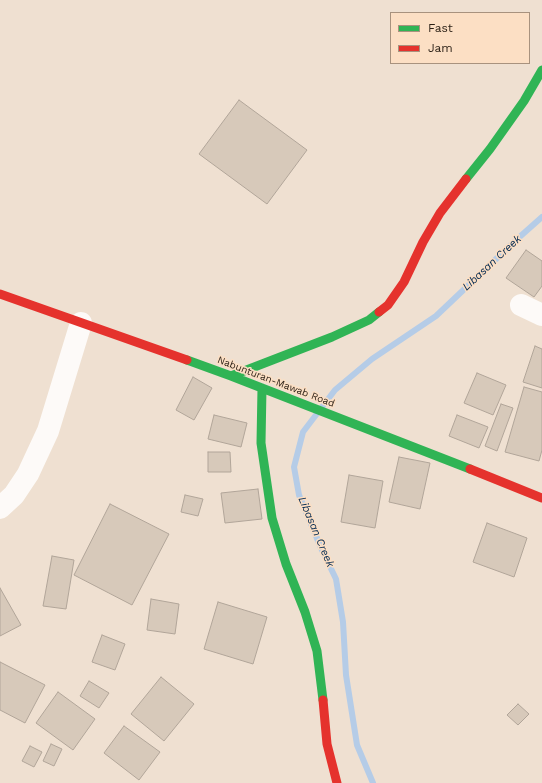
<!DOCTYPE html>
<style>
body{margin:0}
#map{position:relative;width:542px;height:783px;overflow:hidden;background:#efe0d1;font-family:"Work Sans",sans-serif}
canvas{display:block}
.legend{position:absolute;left:390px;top:12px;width:140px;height:52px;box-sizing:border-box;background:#fcdfc4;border:1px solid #a8927e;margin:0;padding:5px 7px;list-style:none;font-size:12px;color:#291e14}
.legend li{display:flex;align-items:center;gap:8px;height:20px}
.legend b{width:20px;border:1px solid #a8927e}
</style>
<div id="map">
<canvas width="542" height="783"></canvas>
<ul class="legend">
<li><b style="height:5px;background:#30b455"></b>Fast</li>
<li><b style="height:5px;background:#e5322d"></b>Jam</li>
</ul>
</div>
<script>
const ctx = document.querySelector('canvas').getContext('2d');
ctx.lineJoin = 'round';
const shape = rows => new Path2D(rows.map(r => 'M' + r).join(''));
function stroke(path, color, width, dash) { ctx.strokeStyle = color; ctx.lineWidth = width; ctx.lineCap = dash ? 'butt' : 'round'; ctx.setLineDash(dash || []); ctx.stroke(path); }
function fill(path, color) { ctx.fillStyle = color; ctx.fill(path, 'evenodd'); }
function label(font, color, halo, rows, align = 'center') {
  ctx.font = font + ' "Work Sans",sans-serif'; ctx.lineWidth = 3; ctx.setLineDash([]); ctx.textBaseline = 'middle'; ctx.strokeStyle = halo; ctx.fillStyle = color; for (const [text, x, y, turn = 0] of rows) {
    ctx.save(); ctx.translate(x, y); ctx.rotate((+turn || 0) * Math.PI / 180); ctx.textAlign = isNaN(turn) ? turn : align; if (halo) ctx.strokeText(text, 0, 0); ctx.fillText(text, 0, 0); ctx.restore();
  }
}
const stream = shape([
 [373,783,357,745,346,675,343,622,336,579,321,548,299,495,294,467,303,432,335,390,372,359,436,316,515,241,542,217]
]);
const building = shape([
 [239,100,307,150,267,204,199,154,239,100],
 [526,250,542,261,542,286,534,297,506,278,526,250],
 [535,346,542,349,542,388,523,382,535,346],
 [477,373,506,385,493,415,464,403,477,373],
 [193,377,212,388,194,420,176,410,193,377],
 [524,387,542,392,542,450,539,461,505,452,524,387],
 [501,404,513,408,497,451,485,446,501,404],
 [214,415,247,423,241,447,208,439,214,415],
 [457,415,488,427,479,448,449,436,457,415],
 [208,452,230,452,231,472,208,472,208,452],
 [399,457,430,463,420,509,389,502,399,457],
 [349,475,383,481,375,528,341,522,349,475],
 [258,489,262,519,225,523,221,493,258,489],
 [185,495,203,499,198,516,181,512,185,495],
 [110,504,169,534,132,605,74,575,110,504],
 [487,523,527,538,514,577,473,562,487,523],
 [52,556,74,560,66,609,43,606,52,556],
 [0,588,21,625,0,636,0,588],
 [151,599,179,604,175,634,147,630,151,599],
 [218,602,267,617,253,664,204,649,218,602],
 [102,635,125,644,115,670,92,662,102,635],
 [0,662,45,685,25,723,0,710,0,662],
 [161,677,194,704,164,741,131,714,161,677],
 [89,681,109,693,99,708,80,696,89,681],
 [58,692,95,719,73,750,36,723,58,692],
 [518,704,529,714,518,725,507,715,518,704],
 [124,726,160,752,139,780,104,753,124,726],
 [51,744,62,749,54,766,43,761,51,744],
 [30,746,42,752,34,767,22,761,30,746]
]);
const street = shape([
 [521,305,542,315],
 [0,508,14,495,28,474,48,431,81,323]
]);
const fast = shape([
 [466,179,490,149,524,101,542,70],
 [187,360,231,376,470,469],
 [231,376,332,337,369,320,379,312],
 [262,388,261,443,272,518,286,564,305,612,317,651,323,700]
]);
const jam = shape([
 [0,294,187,360],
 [379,312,388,305,404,282,423,242,440,213,466,179],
 [470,469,542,498],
 [323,700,327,744,337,783]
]);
const streetNames = [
 ["Nabunturan-Mawab Road",276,382,21]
];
const waterNames = [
 ["Libasan Creek",492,263,-43],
 ["Libasan Creek",316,532,67]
];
stroke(stream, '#b5cce7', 6);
fill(building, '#d7c9ba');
stroke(building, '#b1a599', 1);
stroke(street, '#fdfaf8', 22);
stroke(fast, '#30b455', 9);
stroke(jam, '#e5322d', 9);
label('10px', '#291e14', '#fcdfc4', streetNames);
label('italic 11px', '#002951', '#fcdfc4', waterNames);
</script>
